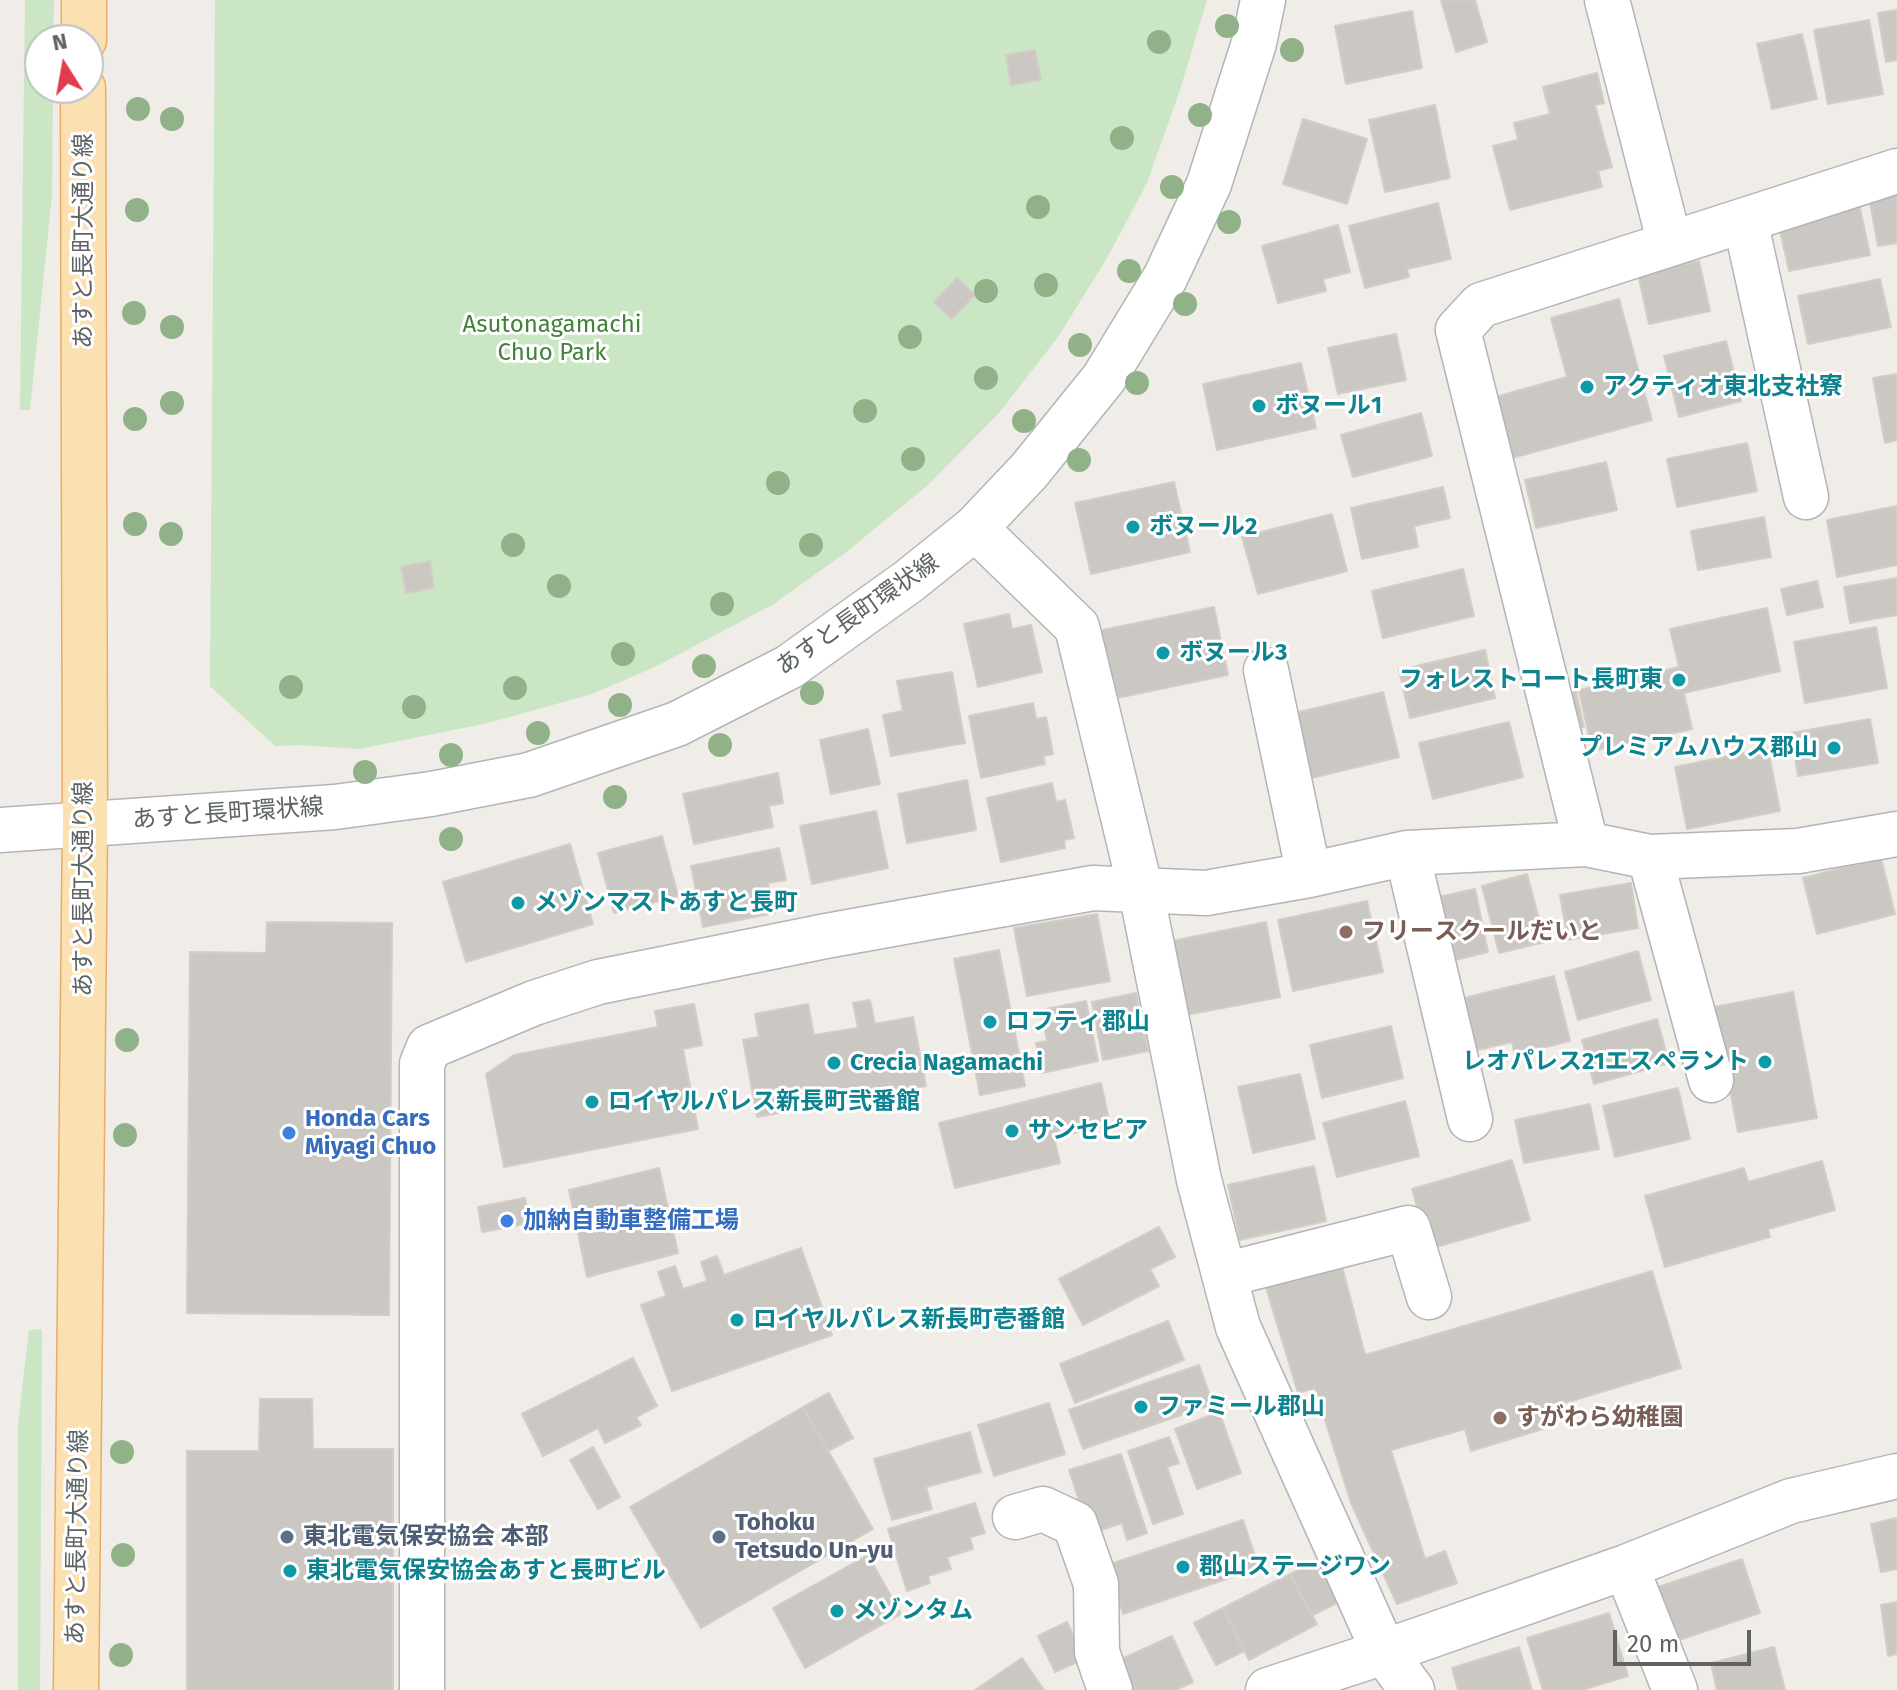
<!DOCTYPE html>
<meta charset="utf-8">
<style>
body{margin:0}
#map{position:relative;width:1897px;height:1690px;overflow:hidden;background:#f0ece7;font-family:"Fira Sans",sans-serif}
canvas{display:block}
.north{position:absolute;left:24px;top:24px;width:80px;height:80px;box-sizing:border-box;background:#fff;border:2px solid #bfc1c2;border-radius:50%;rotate:349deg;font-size:22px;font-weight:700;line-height:32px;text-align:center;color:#5e6366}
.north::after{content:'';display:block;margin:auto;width:28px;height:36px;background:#e13c4e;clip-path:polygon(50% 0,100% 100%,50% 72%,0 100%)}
.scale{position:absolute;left:1613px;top:1630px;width:138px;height:36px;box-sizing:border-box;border:4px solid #5e6366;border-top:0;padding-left:10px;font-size:24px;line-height:28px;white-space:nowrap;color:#5e6366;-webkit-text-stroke:6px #fff;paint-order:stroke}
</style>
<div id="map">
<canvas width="1897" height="1690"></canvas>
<div class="north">N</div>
<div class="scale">20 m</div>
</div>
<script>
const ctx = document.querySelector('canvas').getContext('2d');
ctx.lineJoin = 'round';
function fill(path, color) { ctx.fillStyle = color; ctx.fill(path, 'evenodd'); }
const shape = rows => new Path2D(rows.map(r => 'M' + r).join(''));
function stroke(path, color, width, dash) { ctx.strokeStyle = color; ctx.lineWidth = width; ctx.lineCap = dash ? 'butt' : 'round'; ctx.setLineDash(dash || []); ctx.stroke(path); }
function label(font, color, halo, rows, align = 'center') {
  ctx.font = font + ' "Fira Sans","Noto Sans JP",sans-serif'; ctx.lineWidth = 6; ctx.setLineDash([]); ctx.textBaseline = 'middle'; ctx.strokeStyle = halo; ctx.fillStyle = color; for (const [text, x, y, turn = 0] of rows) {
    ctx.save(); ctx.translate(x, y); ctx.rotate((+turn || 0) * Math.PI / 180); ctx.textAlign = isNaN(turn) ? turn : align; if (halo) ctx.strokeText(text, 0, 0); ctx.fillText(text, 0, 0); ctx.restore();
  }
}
const green = shape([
 [25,0,54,0,53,40,40,40,40,88,53,88,52,195,30,410,20,410],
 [215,0,1207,0,1180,90,1147,183,1107,258,1058,337,999,413,928,485,844,554,772,605,655,667,592,694,488,723,359,749,299,745,275,746,210,686],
 [42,1329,40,1690,18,1690,18,1424,29,1330]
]);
const building = shape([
 [1441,0,1475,0,1487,42,1456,52,1441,0],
 [1897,10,1897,60,1886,62,1878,13,1897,10],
 [1412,11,1422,68,1346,84,1335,26,1412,11],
 [1869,20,1883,94,1828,104,1814,30,1869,20],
 [1802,34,1817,99,1772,109,1757,44,1802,34],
 [1035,50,1041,80,1011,85,1006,55,1035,50],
 [1597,73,1604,103,1595,105,1612,167,1598,171,1602,187,1510,210,1493,146,1518,140,1514,123,1550,114,1543,87,1597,73],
 [1435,105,1450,178,1385,192,1369,120,1435,105],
 [1303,119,1367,139,1347,204,1283,184,1303,119],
 [1897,191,1897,243,1878,246,1869,197,1897,191],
 [1438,203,1451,259,1407,269,1409,277,1365,288,1349,226,1438,203],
 [1859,204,1870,255,1789,271,1778,221,1859,204],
 [1338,225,1350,272,1323,279,1326,291,1278,303,1262,246,1338,225],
 [1699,261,1710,311,1649,324,1638,274,1699,261],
 [957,278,975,295,951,319,934,302,957,278],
 [1880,279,1891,327,1808,344,1798,296,1880,279],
 [1619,299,1652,420,1512,458,1495,397,1567,377,1551,318,1619,299],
 [1396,334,1406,380,1338,394,1328,348,1396,334],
 [1726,341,1741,401,1679,417,1664,356,1726,341],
 [1301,363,1316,428,1217,450,1203,384,1301,363],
 [1897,374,1897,440,1885,443,1873,378,1897,374],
 [1421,413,1432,456,1353,477,1341,435,1421,413],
 [1747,443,1757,491,1677,507,1667,459,1747,443],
 [1606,462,1617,510,1536,528,1525,480,1606,462],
 [1174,482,1190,552,1091,574,1075,503,1174,482],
 [1443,487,1450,518,1414,526,1418,547,1362,559,1351,508,1443,487],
 [1897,506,1897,565,1837,577,1827,520,1897,506],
 [1332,514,1347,571,1258,594,1242,537,1332,514],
 [1764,517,1771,557,1698,570,1691,531,1764,517],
 [430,561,434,588,406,593,401,567,430,561],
 [1463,569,1474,616,1383,638,1372,591,1463,569],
 [1897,578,1897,615,1850,623,1844,587,1897,578],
 [1817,581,1823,607,1787,615,1781,589,1817,581],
 [1214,607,1228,675,1112,699,1098,631,1214,607],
 [1767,608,1780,671,1684,693,1692,729,1592,751,1579,690,1679,667,1670,629,1767,608],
 [1009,614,1012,629,1031,625,1042,672,978,687,964,624,1009,614],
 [1876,627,1887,688,1805,703,1794,642,1876,627],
 [1485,650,1495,698,1410,718,1399,670,1485,650],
 [952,672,965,743,891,756,883,715,903,711,897,681,952,672],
 [1383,692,1399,757,1307,779,1291,714,1383,692],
 [1576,692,1584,727,1574,729,1567,694,1576,692],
 [1033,703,1036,719,1046,717,1053,754,1043,756,1045,764,981,778,969,716,1033,703],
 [1870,719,1878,763,1798,776,1791,733,1870,719],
 [1509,722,1523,777,1433,799,1419,743,1509,722],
 [868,729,880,784,831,794,820,740,868,729],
 [1768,748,1780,811,1687,829,1675,767,1768,748],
 [778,773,783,803,769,806,773,827,694,844,683,794,778,773],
 [967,780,976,830,907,843,898,794,967,780],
 [1052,783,1056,802,1065,800,1074,838,1064,840,1065,848,1001,862,987,798,1052,783],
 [876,811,888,868,812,884,800,826,876,811],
 [662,836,678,896,614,913,598,853,662,836],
 [570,844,593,924,466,962,443,882,570,844],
 [779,848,786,880,768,883,775,913,703,927,691,866,779,848],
 [1881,858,1895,914,1817,934,1803,878,1881,858],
 [1527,874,1545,942,1499,953,1482,886,1527,874],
 [1631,883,1638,928,1568,940,1560,895,1631,883],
 [1475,889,1488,952,1447,962,1434,898,1475,889],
 [1367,901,1383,972,1293,991,1278,920,1367,901],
 [1097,914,1110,981,1027,996,1014,928,1097,914],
 [267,922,392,923,389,1315,187,1313,190,952,266,953,267,922],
 [1266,922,1280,997,1186,1015,1172,941,1266,922],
 [999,950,1025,1086,980,1095,954,959,999,950],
 [1638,951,1651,1000,1578,1020,1565,972,1638,951],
 [1554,976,1570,1041,1515,1055,1512,1042,1469,1052,1456,1000,1554,976],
 [1793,992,1817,1118,1738,1132,1714,1007,1793,992],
 [1136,993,1148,1051,1103,1060,1092,1002,1136,993],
 [870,1000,875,1024,913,1017,926,1086,757,1117,743,1040,759,1037,755,1014,808,1004,814,1035,858,1028,853,1003,870,1000],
 [1086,1001,1098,1061,1042,1073,1036,1043,1047,1041,1041,1010,1086,1001],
 [694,1004,702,1045,683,1049,698,1129,504,1167,486,1074,514,1055,658,1027,655,1011,694,1004],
 [1657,1019,1669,1063,1594,1084,1582,1040,1657,1019],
 [1391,1026,1403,1078,1322,1098,1310,1045,1391,1026],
 [1300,1074,1315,1139,1253,1153,1238,1087,1300,1074],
 [1101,1083,1110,1124,1054,1138,1060,1163,955,1188,939,1123,1101,1083],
 [1678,1088,1690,1139,1615,1157,1603,1106,1678,1088],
 [1405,1101,1419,1156,1337,1177,1323,1123,1405,1101],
 [1590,1104,1599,1149,1524,1163,1515,1120,1590,1104],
 [1512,1160,1530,1220,1429,1249,1412,1189,1512,1160],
 [1822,1161,1835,1210,1768,1229,1770,1237,1665,1267,1645,1196,1744,1168,1748,1182,1822,1161],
 [1314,1166,1326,1221,1240,1240,1228,1185,1314,1166],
 [659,1168,678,1253,587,1277,569,1190,659,1168],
 [525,1198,530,1223,482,1232,478,1207,525,1198],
 [1159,1227,1175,1257,1150,1269,1159,1286,1083,1325,1059,1279,1159,1227],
 [801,1248,832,1335,672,1391,641,1305,666,1296,658,1272,675,1266,683,1289,707,1281,701,1262,717,1256,724,1275,801,1248],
 [1341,1262,1365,1355,1652,1271,1681,1368,1538,1411,1543,1429,1471,1451,1465,1429,1391,1450,1425,1559,1445,1551,1457,1583,1397,1604,1351,1503,1315,1388,1298,1393,1265,1284,1341,1262],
 [1168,1321,1184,1360,1075,1403,1060,1364,1168,1321],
 [633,1358,657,1406,636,1417,641,1425,605,1443,598,1428,543,1456,522,1414,633,1358],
 [1199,1365,1213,1404,1083,1449,1069,1410,1199,1365],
 [829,1393,853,1438,828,1451,803,1407,829,1393],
 [260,1399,312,1399,313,1449,393,1449,393,1690,187,1690,187,1451,259,1451,260,1399],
 [1049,1403,1065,1454,994,1476,978,1425,1049,1403],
 [803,1407,873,1529,701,1628,630,1507,803,1407],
 [1219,1412,1241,1473,1197,1489,1175,1429,1219,1412],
 [970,1432,981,1472,926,1487,932,1509,892,1520,874,1459,970,1432],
 [1169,1437,1179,1463,1167,1467,1183,1514,1153,1524,1128,1451,1169,1437],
 [593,1447,620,1497,598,1509,570,1460,593,1447],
 [1121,1454,1147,1533,1127,1540,1122,1523,1090,1534,1069,1470,1121,1454],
 [975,1503,985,1533,970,1537,973,1549,947,1557,951,1569,928,1576,930,1583,907,1591,888,1529,975,1503],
 [1897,1518,1897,1569,1881,1572,1871,1524,1897,1518],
 [1243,1520,1259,1568,1123,1614,1107,1565,1243,1520],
 [868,1555,901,1614,805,1668,773,1608,868,1555],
 [1321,1559,1341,1601,1311,1616,1290,1574,1321,1559],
 [1742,1559,1760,1613,1676,1641,1658,1587,1742,1559],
 [1290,1574,1317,1624,1249,1660,1223,1608,1290,1574],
 [1897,1602,1897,1654,1888,1656,1881,1605,1897,1602],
 [1223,1608,1244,1651,1216,1665,1194,1623,1223,1608],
 [1609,1613,1628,1676,1582,1690,1543,1690,1527,1638,1609,1613],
 [1067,1622,1084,1659,1055,1672,1038,1636,1067,1622],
 [1172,1636,1193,1682,1176,1690,1128,1690,1115,1662,1172,1636],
 [1519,1647,1532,1690,1458,1690,1452,1668,1519,1647],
 [1774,1647,1785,1690,1717,1690,1711,1663,1774,1647],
 [1022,1658,1044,1690,975,1690,1022,1658]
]);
const minor = shape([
 [1607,0,1670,244],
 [1745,220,1806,497],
 [975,528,1077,627,1141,891,1199,1180,1238,1327,1384,1652,1412,1690],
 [1266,670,1309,875],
 [0,830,335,807,431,794,529,775,677,724,789,667,909,581,975,528,1029,471,1104,378,1165,278,1209,184,1254,43,1263,0],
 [1586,844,1458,330,1481,305,1897,171],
 [1407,853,1470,1119],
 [1650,857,1711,1080],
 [1224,1275,1408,1228,1429,1297],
 [1015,1517,1043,1509,1075,1524,1096,1584,1097,1652,1110,1690],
 [1626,1567,1675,1690],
 [422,1690,422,1064,429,1047,534,1003,598,982,826,936,1093,888,1206,893,1309,875,1407,853,1586,844,1650,857,1798,851,1897,834],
 [1268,1690,1384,1652,1626,1567,1791,1501,1897,1476]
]);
const major = shape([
 [84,40,84,0],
 [76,1690,85,824,83,88]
]);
const trees = [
 [1227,26],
 [1159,42],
 [1292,50],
 [138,109],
 [1200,115],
 [172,119],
 [1122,138],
 [1172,187],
 [1038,207],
 [137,210],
 [1229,222],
 [1129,271],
 [1046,285],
 [986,291],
 [1185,304],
 [134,313],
 [172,327],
 [910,337],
 [1080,345],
 [986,378],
 [1137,383],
 [172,403],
 [865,411],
 [135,419],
 [1024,421],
 [913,459],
 [1079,460],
 [778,483],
 [135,524],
 [171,534],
 [513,545],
 [811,545],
 [559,586],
 [722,604],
 [623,654],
 [704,666],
 [291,687],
 [515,688],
 [812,693],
 [620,705],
 [414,707],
 [538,733],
 [720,745],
 [451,755],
 [365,772],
 [615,797],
 [451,839],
 [127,1040],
 [125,1135],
 [122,1452],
 [123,1555],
 [121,1655]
];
const markers = [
 [1587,387,8,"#0f9aa8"],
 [1259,406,8,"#0f9aa8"],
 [1133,527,8,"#0f9aa8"],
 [1163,653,8,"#0f9aa8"],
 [1679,680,8,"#0f9aa8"],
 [1834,748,8,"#0f9aa8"],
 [518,903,8,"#0f9aa8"],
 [1346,932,8,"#8d6e63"],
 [990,1022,8,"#0f9aa8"],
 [1765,1062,8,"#0f9aa8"],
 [834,1063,8,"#0f9aa8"],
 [592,1102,8,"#0f9aa8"],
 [1012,1131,8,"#0f9aa8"],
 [289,1133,8,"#3f7fe0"],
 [507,1221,8,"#3f7fe0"],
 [737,1320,8,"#0f9aa8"],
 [1141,1407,8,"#0f9aa8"],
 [1500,1418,8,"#8d6e63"],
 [287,1537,8,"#5c6f8a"],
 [719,1537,8,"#5c6f8a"],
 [1183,1567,8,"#0f9aa8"],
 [290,1571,8,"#0f9aa8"],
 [837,1611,8,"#0f9aa8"]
];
const streetNames = [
 ["あすと長町大通り線",84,241,-90],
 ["あすと長町環状線",858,615,-35],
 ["あすと長町環状線",228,814,-4],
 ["あすと長町大通り線",84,889,-90],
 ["あすと長町大通り線",78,1537,-89]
];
const parkNames = [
 ["Asutonagamachi",552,325],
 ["Chuo Park",552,353]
];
const cultureNames = [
 ["アクティオ東北支社寮",1603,387],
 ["ボヌール1",1275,406],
 ["ボヌール2",1149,527],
 ["ボヌール3",1179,653],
 ["フォレストコート長町東",1663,680,"right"],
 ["プレミアムハウス郡山",1818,748,"right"],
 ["メゾンマストあすと長町",534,903],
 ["ロフティ郡山",1006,1022],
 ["レオパレス21エスペラント",1749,1062,"right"],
 ["Crecia Nagamachi",850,1063],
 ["ロイヤルパレス新長町弐番館",608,1102],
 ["サンセピア",1028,1131],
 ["ロイヤルパレス新長町壱番館",753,1320],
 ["ファミール郡山",1157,1407],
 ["郡山ステージワン",1199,1567],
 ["東北電気保安協会あすと長町ビル",306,1571],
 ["メゾンタム",853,1611]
];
const educationNames = [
 ["フリースクールだいと",1362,932],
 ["すがわら幼稚園",1516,1418]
];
const shopNames = [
 ["Honda Cars",305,1119],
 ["Miyagi Chuo",305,1147],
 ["加納自動車整備工場",523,1221]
];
const serviceNames = [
 ["Tohoku",735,1523],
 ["Tetsudo Un-yu",735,1551],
 ["東北電気保安協会 本部",303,1537]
];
fill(green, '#cbe6c5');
fill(building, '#cbc7c3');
stroke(building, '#d4cdc6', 2);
stroke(minor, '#b2b5b8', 47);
stroke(major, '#eaac65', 47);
stroke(minor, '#fff', 44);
stroke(major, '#fbe1b1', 44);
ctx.fillStyle = '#91b288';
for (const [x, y] of trees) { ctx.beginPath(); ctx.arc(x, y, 12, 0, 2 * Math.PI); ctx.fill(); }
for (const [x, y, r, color] of markers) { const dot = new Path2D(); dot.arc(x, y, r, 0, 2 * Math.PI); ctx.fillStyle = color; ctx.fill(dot); stroke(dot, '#fff', 3); }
label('24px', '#5e6366', '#fff', streetNames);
label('24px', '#43823a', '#fff', parkNames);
label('bold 24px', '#0d838f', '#fff', cultureNames, 'left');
label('bold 24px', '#785e54', '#fff', educationNames, 'left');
label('bold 24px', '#366cbe', '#fff', shopNames, 'left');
label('bold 24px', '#4e5e75', '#fff', serviceNames, 'left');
</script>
